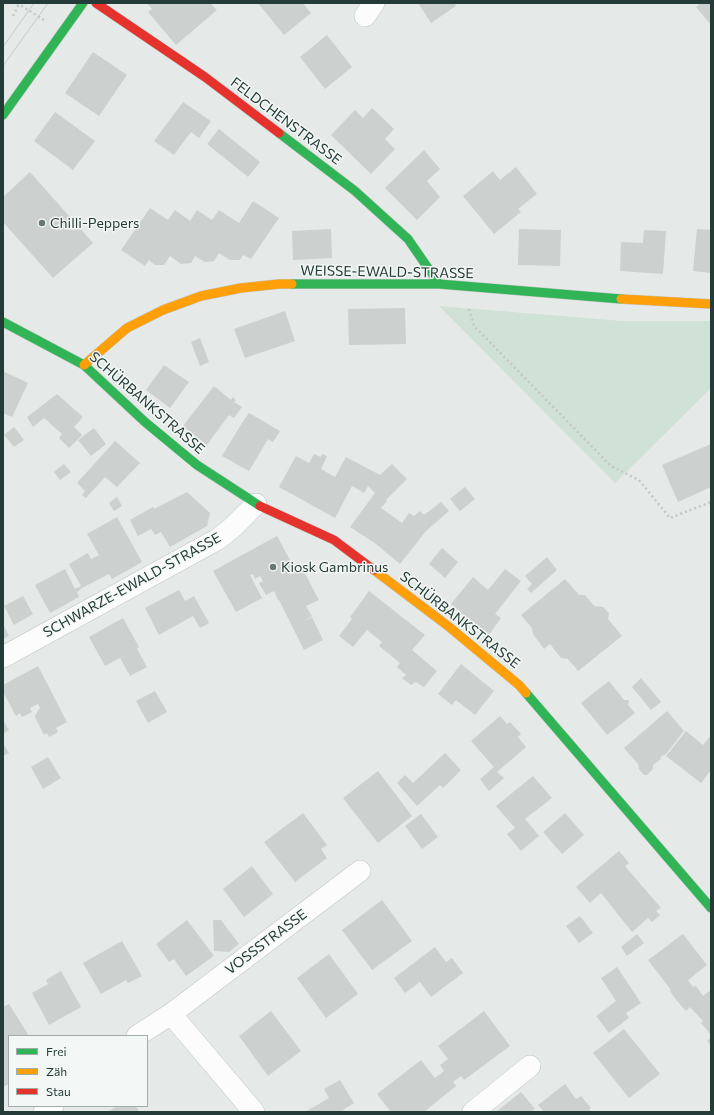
<!DOCTYPE html>
<meta charset="utf-8">
<style>
body{margin:0}
#map{position:relative;width:714px;height:1115px;overflow:hidden;background:#e5e9e7;font-family:Commissioner,sans-serif}
canvas{display:block}
.frame{position:absolute;inset:0;border:4px solid #253b37;pointer-events:none}
.legend{position:absolute;left:8px;top:1035px;width:140px;height:72px;box-sizing:border-box;background:#f3f8f6;border:1px solid #a1acaa;margin:0;padding:5px 7px;list-style:none;font-size:12px;color:#253b37}
.legend li{display:flex;align-items:center;gap:8px;height:20px}
.legend b{width:20px;border:1px solid #a1acaa}
</style>
<div id="map">
<canvas width="714" height="1115"></canvas>
<div class="frame"></div>
<ul class="legend">
<li><b style="height:5px;background:#30b455"></b>Frei</li>
<li><b style="height:5px;background:#ff9f0a"></b>Zäh</li>
<li><b style="height:5px;background:#e5322d"></b>Stau</li>
</ul>
</div>
<script>
const ctx = document.querySelector('canvas').getContext('2d');
ctx.lineJoin = 'round';
function fill(path, color) { ctx.fillStyle = color; ctx.fill(path, 'evenodd'); }
const shape = rows => new Path2D(rows.map(r => 'M' + r).join(''));
function stroke(path, color, width, dash) { ctx.strokeStyle = color; ctx.lineWidth = width; ctx.lineCap = dash ? 'butt' : 'round'; ctx.setLineDash(dash || []); ctx.stroke(path); }
function label(font, color, halo, rows, align = 'center') {
  ctx.font = font + ' Commissioner,sans-serif'; ctx.lineWidth = 3; ctx.setLineDash([]); ctx.textBaseline = 'middle'; ctx.strokeStyle = halo; ctx.fillStyle = color; for (const [text, x, y, turn = 0] of rows) {
    ctx.save(); ctx.translate(x, y); ctx.rotate((+turn || 0) * Math.PI / 180); ctx.textAlign = isNaN(turn) ? turn : align; if (halo) ctx.strokeText(text, 0, 0); ctx.fillText(text, 0, 0); ctx.restore();
  }
}
const green = shape([
 [439,306,622,321,711,321,711,388,615,483]
]);
const building = shape([
 [147,3,210,3,217,10,176,45,148,12,152,9],
 [258,3,303,3,311,13,284,35],
 [418,3,454,3,456,6,431,23],
 [701,3,711,3,711,25,696,7],
 [327,35,352,67,325,89,300,57],
 [93,52,127,75,99,116,65,93],
 [183,102,211,121,199,138,191,132,174,155,154,141],
 [372,108,394,129,385,139,395,149,371,174,331,135,355,110,363,118],
 [55,112,95,141,73,170,34,141],
 [219,129,260,162,248,177,207,144],
 [424,150,440,169,427,181,440,197,417,220,385,188],
 [516,167,537,194,518,209,521,212,494,234,463,196,493,171,500,180],
 [30,172,93,243,53,278,3,222,3,197],
 [253,201,279,218,251,259,243,255,240,260,230,260,219,253,214,261,205,262,195,256,191,263,181,264,170,256,164,265,155,265,149,260,145,266,121,250,150,208,168,220,175,210,190,221,197,210,212,220,219,210,239,223],
 [331,229,332,258,293,260,292,231],
 [519,229,561,230,560,266,518,265],
 [697,229,711,230,711,273,693,271],
 [644,230,666,231,663,274,620,271,621,242,643,243],
 [405,308,406,344,349,345,348,309],
 [285,311,295,341,245,358,234,329],
 [200,338,209,362,200,366,191,342],
 [164,365,189,382,170,408,146,390],
 [3,371,28,383,12,417,3,413],
 [214,386,231,400,233,397,236,400,234,402,242,407,234,418,229,415,207,445,183,426],
 [57,394,83,417,74,427,82,435,69,448,59,438,62,434,44,418,33,427,27,417],
 [249,413,280,431,273,442,268,439,249,471,222,456,242,423],
 [14,427,24,440,14,447,4,435],
 [94,428,106,444,91,456,78,440],
 [115,441,140,463,117,487,105,477,86,498,82,495,85,491,77,483],
 [711,444,711,487,678,502,662,465],
 [314,454,321,457,322,454,327,456,321,469,335,477,346,457,380,475,392,464,407,479,386,500,387,501,381,508,402,523,409,513,414,516,420,511,424,515,441,502,449,511,426,531,400,564,376,544,350,527,375,493,368,486,364,493,352,486,335,518,279,487,296,456,309,463],
 [64,464,71,472,60,480,54,472],
 [465,487,475,499,460,511,450,499],
 [187,492,210,513,207,526,170,547,161,532,155,535,151,529,138,536,130,520,153,507,154,509],
 [117,497,122,506,114,511,109,503],
 [117,517,142,562,112,579,109,574,82,588,77,592,79,597,50,613,35,585,65,569,75,589,81,586,69,564,88,553,91,559,99,555,87,534],
 [277,536,296,571,302,568,319,600,306,606,312,616,300,623,312,617,323,640,304,650,279,600,278,600,274,591,266,595,259,583,263,581,260,576,255,579,253,574,250,575,262,598,236,612,213,571],
 [442,548,458,562,445,578,429,564],
 [547,557,557,570,531,593,527,589,532,584,525,576],
 [505,569,521,581,495,614,501,618,489,635,469,619,465,623,461,620,464,615,451,604,473,577,488,590],
 [565,579,579,595,585,595,594,606,603,607,609,613,608,619,622,636,578,671,568,659,561,658,550,644,544,649,533,634,532,628,521,615],
 [179,590,185,601,194,596,209,623,200,628,193,616,159,635,145,608],
 [369,591,425,635,412,650,437,671,424,687,416,682,411,685,402,678,406,675,397,667,400,663,379,646,382,642,367,630,353,647,339,636,352,619,350,617],
 [23,596,33,614,14,625,4,606],
 [123,618,139,647,137,649,147,667,130,676,120,658,105,666,89,637],
 [3,624,9,636,3,639],
 [461,664,494,691,475,715,456,700,452,705,438,694],
 [38,666,67,722,56,728,58,732,49,737,47,733,44,735,35,717,37,712,40,708,38,704,30,708,32,712,22,717,20,713,16,716,3,692,3,685],
 [641,678,661,702,651,710,632,687],
 [609,681,624,700,629,700,628,705,635,713,607,735,581,703],
 [155,691,167,712,148,723,136,701],
 [667,711,684,731,666,754,660,757,661,759,653,765,653,769,647,775,644,775,639,769,638,764,624,748],
 [500,716,507,724,510,722,521,734,518,737,526,747,497,772,504,778,489,791,480,779,494,767,471,741],
 [3,720,9,730,3,734],
 [686,731,703,745,711,735,711,770,701,783,666,756],
 [3,743,9,753,3,756],
 [445,753,461,770,443,788,440,785,417,806,397,783,405,775,413,783],
 [48,757,61,778,43,789,31,767],
 [378,771,412,816,378,843,343,798],
 [533,776,552,798,525,819,539,836,521,851,507,834,515,828,496,806],
 [303,813,327,845,321,849,327,858,295,882,264,842],
 [565,813,584,835,562,854,543,832],
 [421,814,438,837,422,849,405,826],
 [619,851,629,863,625,866,661,908,656,911,660,915,652,922,648,918,632,932,601,893,590,903,576,887],
 [252,866,273,894,244,917,223,889],
 [382,900,412,941,372,970,342,930],
 [580,916,593,933,579,943,566,926],
 [187,920,214,956,186,976,174,959,169,962,156,944],
 [213,920,221,920,239,944,229,952,214,951],
 [637,934,644,943,627,956,621,947],
 [683,934,707,965,688,980,693,987,696,986,703,996,711,990,711,1035,701,1023,703,1021,690,1007,686,1011,677,1001,670,991,671,990,648,960],
 [122,941,142,976,128,983,126,980,101,994,83,963],
 [435,947,446,962,452,958,463,973,431,997,420,982,405,993,394,978],
 [329,954,358,994,326,1018,297,978],
 [617,967,641,1003,626,1013,629,1018,609,1033,596,1016,616,1001,601,978],
 [61,971,81,1007,49,1025,32,993,48,984,46,980],
 [9,1004,28,1034,25,1036,9,1036,9,1084,3,1087,3,1007],
 [271,1011,301,1051,268,1076,239,1036],
 [484,1011,510,1046,464,1080,461,1076,453,1082,456,1086,424,1112,391,1112,377,1094,421,1060,435,1078,444,1071,440,1065,448,1059,438,1046],
 [624,1029,660,1074,629,1098,593,1053],
 [711,1037,711,1045,707,1041],
 [340,1080,354,1103,343,1110,344,1112,305,1112,329,1098,324,1089],
 [565,1084,576,1099,581,1096,591,1108,589,1109,591,1112,544,1112,538,1105],
 [521,1092,535,1109,530,1112,496,1112],
 [115,1106,136,1106,139,1112,107,1112,116,1107]
]);
const path = shape([
 [17,3,44,20],
 [13,16,19,4],
 [469,309,474,326,611,466,639,480,670,518,711,502]
]);
const street = shape([
 [365,16,374,3],
 [3,657,218,539,233,527,256,504],
 [171,1014,360,871],
 [137,1036,171,1014,254,1112],
 [44,1112,53,1106],
 [473,1112,530,1066]
]);
const fast = shape([
 [3,115,83,3],
 [279,133,355,191,408,239,439,284],
 [292,284,439,284,621,299],
 [3,322,84,365,145,422,197,465,260,506],
 [526,693,711,908]
]);
const slow = shape([
 [621,299,711,304],
 [84,365,127,328,163,310,201,296,241,288,279,284,292,284],
 [374,570,448,626,519,685,526,693]
]);
const jam = shape([
 [96,3,205,77,279,133],
 [260,506,334,540,374,570]
]);
const tram = shape([
 [3,47,34,3],
 [3,66,48,3]
]);
const markers = [
 [42,223,4,"#687875"],
 [273,567,4,"#687875"]
];
const streetNames = [
 ["FELDCHENSTRASSE",286,121,37],
 ["WEISSE-EWALD-STRASSE",387,272,1],
 ["SCHÜRBANKSTRASSE",147,403,41],
 ["SCHWARZE-EWALD-STRASSE",132,585,-29],
 ["SCHÜRBANKSTRASSE",460,620,38],
 ["VOSSSTRASSE",266,942,-37]
];
const poiNames = [
 ["Chilli-Peppers",50,223],
 ["Kiosk Gambrinus",281,567]
];
fill(green, '#d0e1d6');
fill(building, '#ccd1cf');
stroke(street, '#c2c6c4', 22);
stroke(fast, '#c1c7c5', 10);
stroke(slow, '#c1c7c5', 10);
stroke(jam, '#c1c7c5', 10);
stroke(path, '#c2c9c7', 2.5, [2, 3]);
stroke(street, '#fbfcfb', 21);
stroke(fast, '#30b455', 9);
stroke(slow, '#ff9f0a', 9);
stroke(jam, '#e5322d', 9);
stroke(tram, '#c7caca', 1);
for (const [x, y, r, color] of markers) { const dot = new Path2D(); dot.arc(x, y, r, 0, 2 * Math.PI); ctx.fillStyle = color; ctx.fill(dot); stroke(dot, '#f3f8f6', 1.5); }
label('14px', '#253b37', '#f3f8f6', streetNames);
label('14px', '#253b37', '#f3f8f6', poiNames, 'left');
</script>
